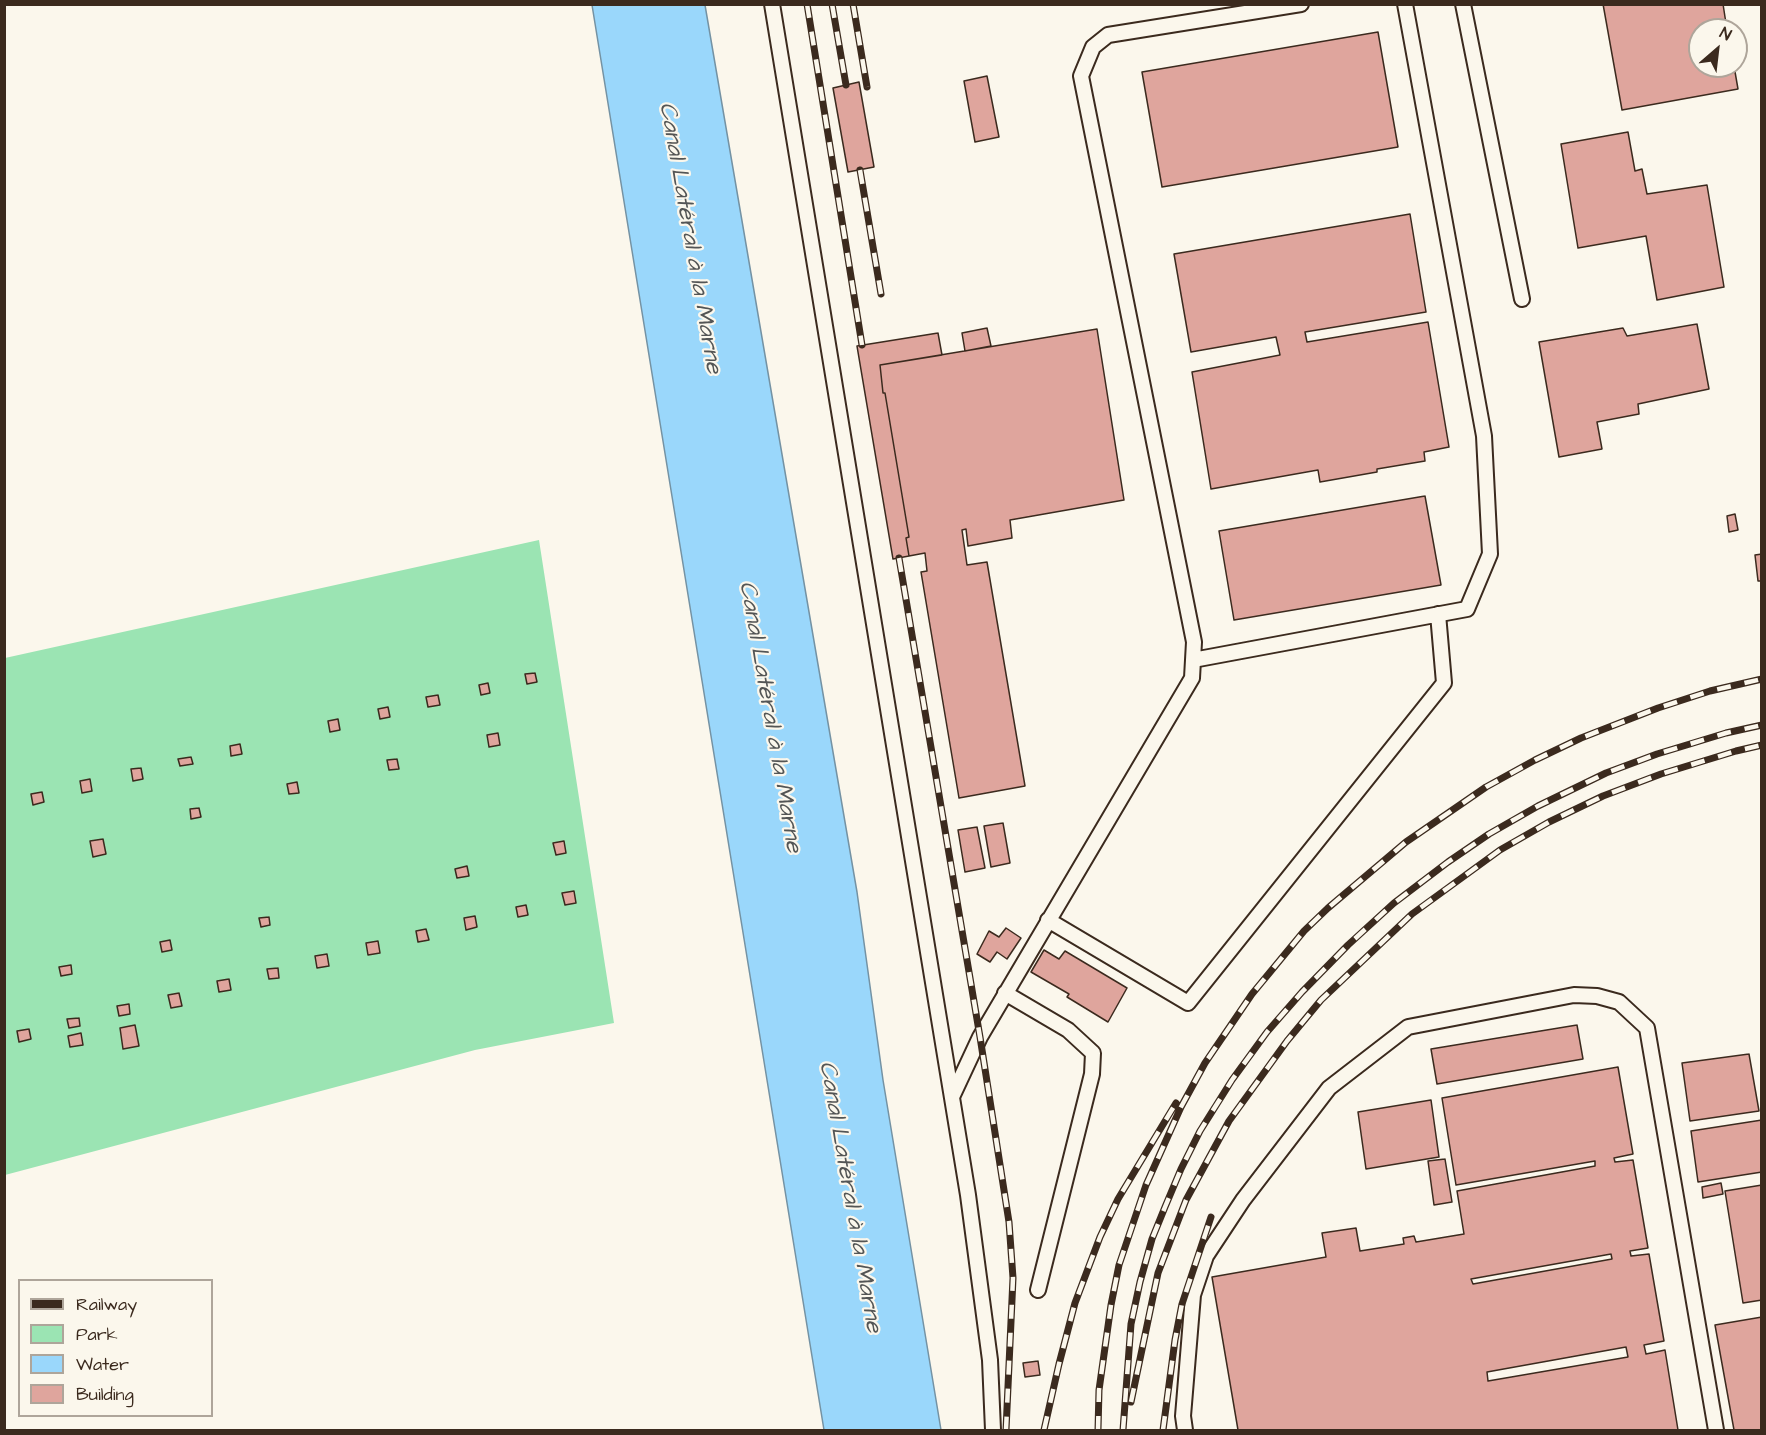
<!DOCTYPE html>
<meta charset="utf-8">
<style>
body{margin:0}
#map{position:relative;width:1766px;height:1435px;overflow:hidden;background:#fbf7ec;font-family:"Architects Daughter",sans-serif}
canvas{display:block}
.frame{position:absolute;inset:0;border:6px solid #3b2a1e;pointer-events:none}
.legend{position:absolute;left:18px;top:1279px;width:195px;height:138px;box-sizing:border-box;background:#fbf7ec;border:2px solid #aea59a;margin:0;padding:8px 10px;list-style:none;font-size:18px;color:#3b2a1e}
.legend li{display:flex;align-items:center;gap:12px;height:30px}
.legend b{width:30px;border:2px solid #aea59a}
.north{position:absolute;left:1688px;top:18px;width:60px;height:60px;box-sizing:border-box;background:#fbf7ec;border:2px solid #aea59a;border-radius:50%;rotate:28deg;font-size:16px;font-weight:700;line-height:24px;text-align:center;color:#3b2a1e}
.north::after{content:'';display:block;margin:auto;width:21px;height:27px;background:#3b2a1e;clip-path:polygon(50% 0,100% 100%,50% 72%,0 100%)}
</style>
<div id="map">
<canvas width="1766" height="1435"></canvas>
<div class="frame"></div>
<ul class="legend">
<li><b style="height:8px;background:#3b2a1e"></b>Railway</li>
<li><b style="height:16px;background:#9be4b3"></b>Park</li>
<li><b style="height:16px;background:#9ad7fb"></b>Water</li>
<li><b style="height:16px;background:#dfa59d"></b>Building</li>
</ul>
<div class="north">N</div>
</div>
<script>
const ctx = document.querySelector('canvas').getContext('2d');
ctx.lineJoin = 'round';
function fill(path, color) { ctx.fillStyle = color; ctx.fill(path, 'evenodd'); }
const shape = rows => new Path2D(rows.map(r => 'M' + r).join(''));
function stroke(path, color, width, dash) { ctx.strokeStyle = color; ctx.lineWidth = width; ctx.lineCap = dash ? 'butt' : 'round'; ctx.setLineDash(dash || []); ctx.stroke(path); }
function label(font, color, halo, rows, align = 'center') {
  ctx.font = font + ' "Architects Daughter",sans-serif'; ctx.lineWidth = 4.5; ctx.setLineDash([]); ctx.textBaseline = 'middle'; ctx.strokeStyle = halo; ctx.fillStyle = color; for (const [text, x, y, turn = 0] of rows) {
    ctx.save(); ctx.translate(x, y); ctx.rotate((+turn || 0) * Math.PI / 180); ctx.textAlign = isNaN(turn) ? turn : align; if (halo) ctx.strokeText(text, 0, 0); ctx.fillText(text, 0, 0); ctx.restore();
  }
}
const green = shape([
 [539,540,614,1023,475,1050,5,1175,5,658]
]);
const water = shape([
 [592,5,705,5,857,892,883,1080,941,1430,824,1430,592,5]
]);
const building = shape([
 [1603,4,1723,4,1727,30,1700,30,1700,66,1734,66,1738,89,1622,110,1603,4],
 [1378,32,1398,147,1162,187,1142,72,1378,32],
 [987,76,999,137,975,142,964,81,987,76],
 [859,82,874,167,848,172,833,88,859,82],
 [1628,132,1635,171,1642,169,1647,194,1707,185,1724,287,1657,300,1646,236,1578,248,1561,144,1628,132],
 [1410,214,1426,312,1305,332,1307,342,1428,322,1449,447,1424,452,1425,461,1377,469,1377,472,1320,482,1318,470,1211,489,1192,372,1280,355,1276,337,1191,352,1174,254,1410,214],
 [1697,324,1709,389,1638,404,1639,414,1597,422,1602,449,1559,457,1539,342,1623,328,1627,336,1697,324],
 [987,328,991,346,965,351,962,333,987,328],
 [1097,329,1124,500,1010,520,1012,538,968,546,966,529,962,530,967,565,987,562,1025,786,959,798,921,572,927,571,925,553,909,556,906,538,909,537,885,393,883,393,880,365,1097,329],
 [938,333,942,355,880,365,883,393,885,393,909,537,906,538,909,556,893,559,857,346,938,333],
 [1425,496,1441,585,1234,620,1219,531,1425,496],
 [1735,514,1738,530,1729,532,1727,516,1735,514],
 [1762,554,1762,581,1758,581,1755,555,1762,554],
 [535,673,537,682,527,684,525,674,535,673],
 [488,683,490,693,481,695,479,685,488,683],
 [438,695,440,705,428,707,426,697,438,695],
 [388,707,390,717,380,719,378,709,388,707],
 [338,719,340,730,330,732,328,721,338,719],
 [498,733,500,745,489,747,487,735,498,733],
 [240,744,242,754,231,756,230,746,240,744],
 [191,757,193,764,180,766,178,759,191,757],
 [397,759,399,769,389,770,387,760,397,759],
 [141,768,143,779,133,781,131,769,141,768],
 [90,779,92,791,82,793,80,781,90,779],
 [297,782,299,793,289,794,287,784,297,782],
 [42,792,44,802,33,805,31,794,42,792],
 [199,808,201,817,191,819,190,809,199,808],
 [1003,823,1010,863,991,867,984,826,1003,823],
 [977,827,985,868,965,872,958,830,977,827],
 [103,839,106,854,93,857,90,841,103,839],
 [564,841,566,853,556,855,553,843,564,841],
 [467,866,469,876,457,878,455,869,467,866],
 [574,891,576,903,565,905,562,893,574,891],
 [526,905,528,915,518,917,516,907,526,905],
 [475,916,477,927,466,930,464,918,475,916],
 [269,917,270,925,261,927,259,918,269,917],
 [1006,928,1021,938,1007,959,997,952,990,962,977,954,989,931,999,937,1006,928],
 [426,929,429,940,418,942,416,931,426,929],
 [170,940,172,950,162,952,160,942,170,940],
 [378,941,380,953,368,955,366,943,378,941],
 [1044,950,1059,959,1065,951,1127,988,1108,1022,1067,997,1069,994,1031,972,1044,950],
 [327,954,329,966,317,968,315,956,327,954],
 [71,965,72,974,61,976,59,967,71,965],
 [278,968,279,978,269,979,267,969,278,968],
 [229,979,231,990,219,992,217,981,229,979],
 [179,993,182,1006,171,1008,168,995,179,993],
 [129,1004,130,1014,119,1016,117,1006,129,1004],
 [79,1018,80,1026,69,1028,67,1019,79,1018],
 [135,1025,139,1046,123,1049,120,1028,135,1025],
 [1577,1025,1583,1059,1437,1084,1431,1049,1577,1025],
 [29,1029,31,1039,19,1042,17,1031,29,1029],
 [81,1033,83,1045,70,1047,68,1036,81,1033],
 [1749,1054,1759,1111,1690,1121,1682,1063,1749,1054],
 [1618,1067,1633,1154,1614,1158,1615,1162,1633,1160,1648,1248,1630,1251,1631,1256,1649,1254,1664,1341,1644,1345,1646,1354,1665,1350,1678,1430,1238,1430,1212,1277,1326,1257,1322,1233,1356,1228,1360,1251,1404,1244,1403,1238,1414,1236,1416,1242,1464,1234,1457,1191,1595,1166,1595,1161,1456,1185,1442,1098,1618,1067],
 [1611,1254,1612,1259,1473,1284,1471,1279,1611,1254],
 [1626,1347,1628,1357,1488,1381,1487,1372,1626,1347],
 [1431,1100,1439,1157,1366,1169,1358,1112,1431,1100],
 [1762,1120,1762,1172,1698,1182,1691,1131,1762,1120],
 [1445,1159,1452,1202,1434,1205,1428,1161,1445,1159],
 [1721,1183,1723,1194,1703,1198,1702,1187,1721,1183],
 [1762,1185,1762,1300,1743,1303,1725,1191,1762,1185],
 [1762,1317,1762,1430,1734,1430,1715,1325,1762,1317],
 [1038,1361,1040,1375,1025,1377,1023,1363,1038,1361]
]);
const service = shape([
 [772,4,968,1195,990,1360,993,1430],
 [1463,4,1522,299],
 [1193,660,1467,609,1490,554,1484,436,1405,4],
 [1048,920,1188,1003,1444,683,1438,614],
 [1005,993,1068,1030,1093,1053,1092,1074,1038,1290],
 [952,1097,980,1037,1192,678,1194,642,1081,76,1093,47,1108,35,1301,4],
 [1185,1430,1183,1416,1193,1295,1206,1256,1243,1200,1329,1088,1408,1027,1574,995,1597,996,1619,1002,1647,1028,1716,1430]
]);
const rail = shape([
 [807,4,862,345],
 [832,4,846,85],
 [853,4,867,87],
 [860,170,881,294],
 [899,558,980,1037,1009,1222,1013,1278,1006,1430],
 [1131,1402,1158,1273,1186,1200,1229,1121,1287,1041,1321,1000,1412,914,1500,850,1549,822,1603,796,1661,774,1736,751,1762,745],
 [1044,1430,1059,1364,1075,1303,1100,1237,1118,1199,1176,1103],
 [1098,1430,1099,1390,1111,1305,1119,1265,1146,1185,1181,1107,1205,1063,1252,994,1304,931,1328,908,1406,842,1486,787,1535,760,1581,738,1658,708,1710,691,1762,679],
 [1123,1430,1131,1324,1140,1282,1152,1239,1165,1207,1181,1169,1200,1131,1232,1080,1267,1032,1302,992,1348,945,1394,903,1448,862,1489,834,1538,806,1606,773,1657,754,1726,733,1762,725],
 [1163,1430,1175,1340,1182,1304,1211,1217]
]);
const waterNames = [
 ["Canal Latéral à la Marne",689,238,80],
 ["Canal Latéral à la Marne",769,717,80],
 ["Canal Latéral à la Marne",849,1197,80]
];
fill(green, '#9be4b3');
fill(water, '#9ad7fb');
stroke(water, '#7492a3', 1.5);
fill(building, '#dfa59d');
stroke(building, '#3b2a1e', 1.5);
stroke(service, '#3b2a1e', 18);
stroke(service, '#fbf7ec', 14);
stroke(rail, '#3b2a1e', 7);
stroke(rail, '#fbf7ec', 4.5, [14]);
label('italic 24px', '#535555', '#fbf7ec', waterNames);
</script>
